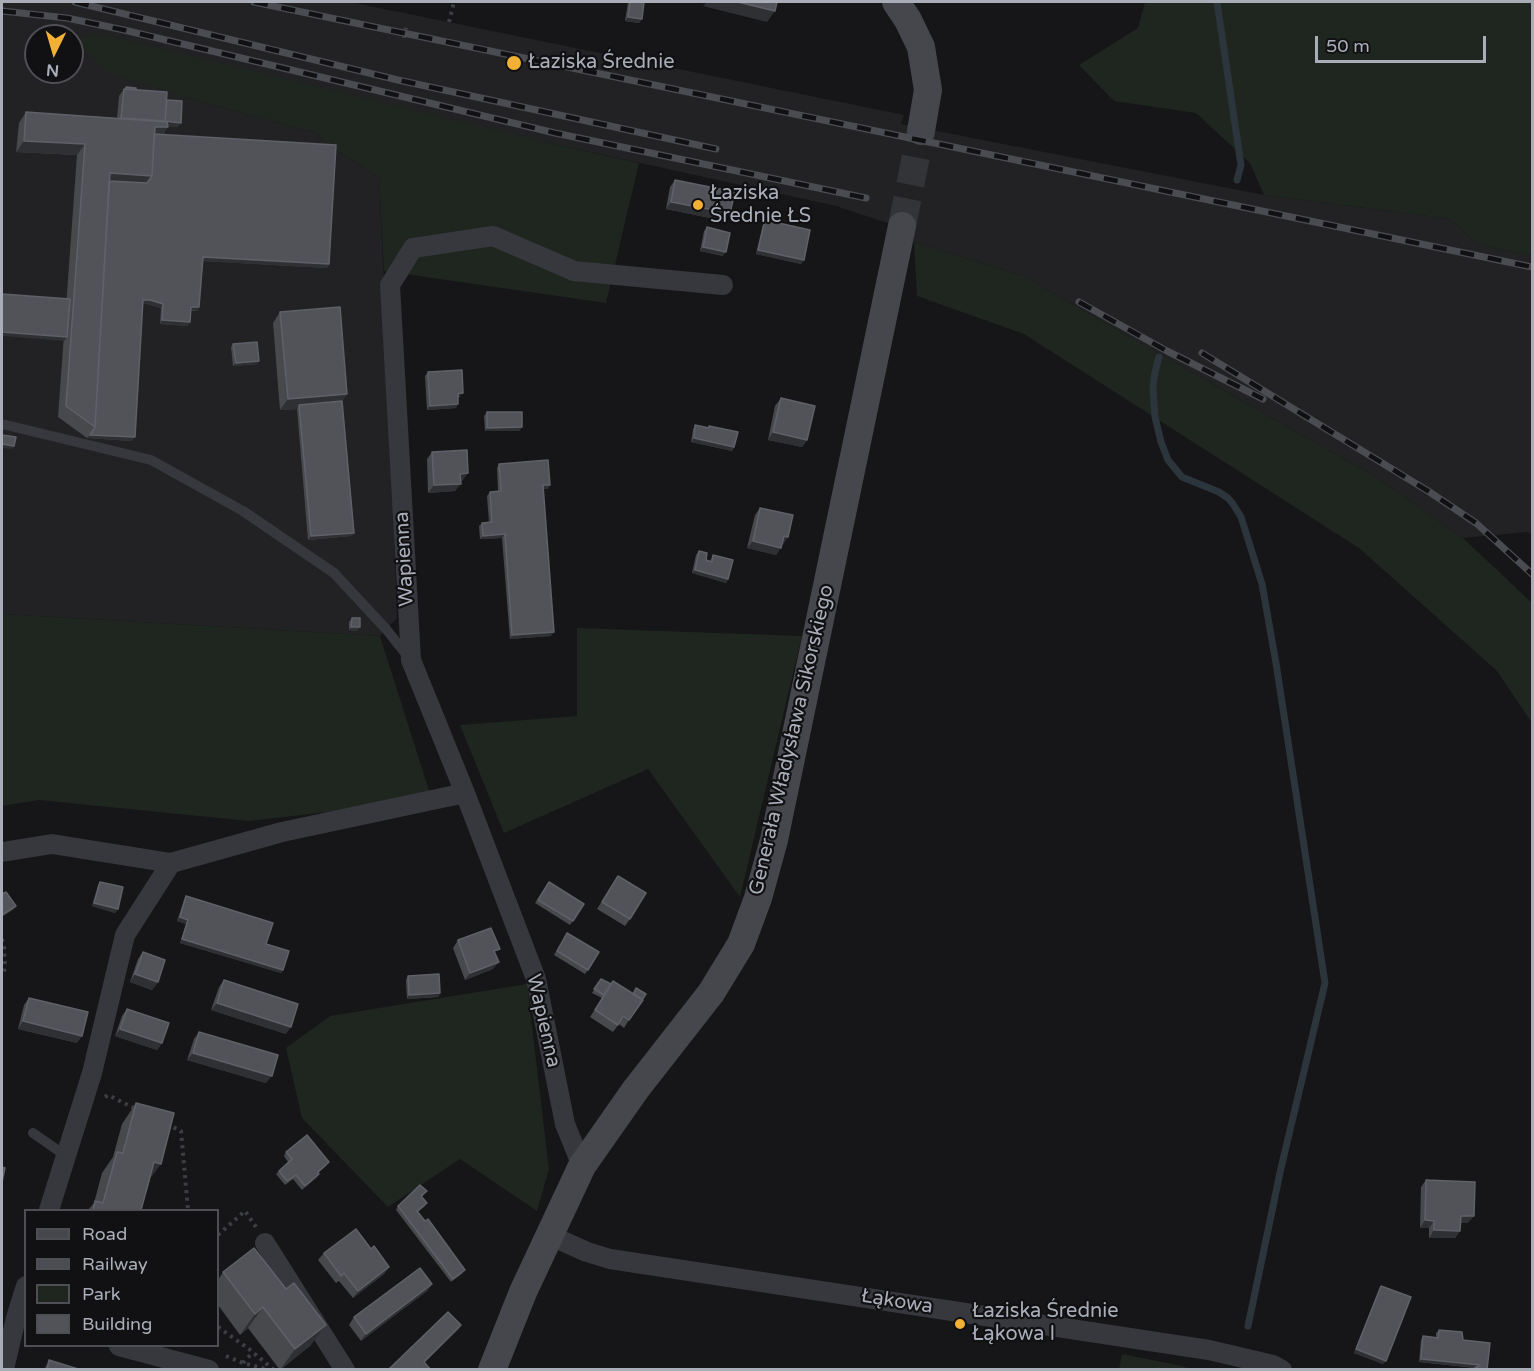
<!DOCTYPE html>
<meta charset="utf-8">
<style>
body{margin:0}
#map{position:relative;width:1534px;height:1371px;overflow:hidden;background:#161618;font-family:"Varela Round",sans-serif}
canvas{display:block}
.frame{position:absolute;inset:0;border:3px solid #a8adb8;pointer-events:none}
.legend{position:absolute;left:24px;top:1209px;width:195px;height:138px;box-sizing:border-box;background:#111113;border:2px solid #4d4f55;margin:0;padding:8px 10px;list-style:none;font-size:18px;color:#a8adb8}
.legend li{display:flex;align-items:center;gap:12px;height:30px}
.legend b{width:30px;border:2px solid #4d4f55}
.north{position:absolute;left:24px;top:24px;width:60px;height:60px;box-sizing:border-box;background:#111113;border:2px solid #4d4f55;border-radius:50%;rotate:185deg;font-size:16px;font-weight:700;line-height:24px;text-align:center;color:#a8adb8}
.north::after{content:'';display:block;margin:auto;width:21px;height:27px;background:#f2b134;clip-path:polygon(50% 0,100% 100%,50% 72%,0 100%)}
.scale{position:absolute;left:1315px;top:36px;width:171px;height:27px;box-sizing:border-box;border:3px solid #a8adb8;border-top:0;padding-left:8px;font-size:18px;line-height:21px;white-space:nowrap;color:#a8adb8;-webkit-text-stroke:4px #111113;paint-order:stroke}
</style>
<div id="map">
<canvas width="1534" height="1371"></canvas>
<div class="frame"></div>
<ul class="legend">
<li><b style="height:8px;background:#45474d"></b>Road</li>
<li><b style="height:8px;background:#4a4c52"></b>Railway</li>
<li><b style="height:16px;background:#1e261f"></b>Park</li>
<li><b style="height:16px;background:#525359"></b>Building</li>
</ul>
<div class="north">N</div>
<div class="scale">50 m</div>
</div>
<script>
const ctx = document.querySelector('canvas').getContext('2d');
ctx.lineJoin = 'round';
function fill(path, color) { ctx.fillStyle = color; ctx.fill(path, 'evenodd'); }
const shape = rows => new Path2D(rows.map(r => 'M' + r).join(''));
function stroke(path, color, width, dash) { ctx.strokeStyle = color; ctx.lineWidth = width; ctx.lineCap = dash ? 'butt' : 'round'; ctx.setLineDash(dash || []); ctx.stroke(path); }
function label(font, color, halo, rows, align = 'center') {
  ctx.font = font + ' "Varela Round",sans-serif'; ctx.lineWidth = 4.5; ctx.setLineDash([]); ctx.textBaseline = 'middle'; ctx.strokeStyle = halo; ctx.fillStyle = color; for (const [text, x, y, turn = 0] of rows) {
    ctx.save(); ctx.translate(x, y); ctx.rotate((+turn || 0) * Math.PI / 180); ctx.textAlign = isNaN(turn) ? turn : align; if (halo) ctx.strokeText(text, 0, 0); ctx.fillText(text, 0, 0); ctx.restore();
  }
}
const built = shape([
 [2,2,350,2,904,115,901,124,1264,195,1451,219,1476,244,1532,256,1532,534,1527,532,1463,538,1376,477,1023,276,914,242,912,231,836,206,545,142,183,97,315,133,334,149,379,177,389,390,397,618,380,636,2,614],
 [36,36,72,36,72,72,36,72]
]);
const green = shape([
 [1145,2,1532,2,1532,256,1476,244,1451,219,1264,195,1250,163,1196,113,1114,101,1079,65,1138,28],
 [102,34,545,142,639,163,606,303,384,271,379,177,334,149,315,133,183,97,105,71,74,39],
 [914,242,1023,276,1376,477,1463,538,1532,603,1532,723,1497,671,1359,548,1024,334,917,296],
 [2,614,380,636,432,800,249,821,39,800,2,806],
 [577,628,802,636,740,897,648,769,504,833,460,725,577,716],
 [527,984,549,1169,537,1211,460,1159,388,1207,302,1118,286,1048,330,1016],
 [1122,1354,1172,1364,1193,1369,1119,1369]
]);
const stream = shape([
 [1217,2,1241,165,1237,180],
 [1159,357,1155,372,1153,387,1155,417,1161,442,1168,460,1182,477,1219,492,1228,498,1233,504,1241,517,1262,584,1276,663,1325,983,1281,1168,1248,1326]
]);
const secondaryTunnel = shape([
 [902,226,921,131]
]);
const path = shape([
 [449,22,454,2],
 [404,38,406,27],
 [2,939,4,946,5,968,2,976],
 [105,1097,108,1095,136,1109],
 [167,1124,181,1131,188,1210],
 [218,1235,245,1211,256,1227],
 [218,1327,249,1349,274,1370],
 [226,1356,243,1363,269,1370],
 [243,1363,253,1352]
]);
const lane = shape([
 [2,424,151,460,243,511,334,573,386,629,409,658],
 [33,1133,66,1156]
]);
const street = shape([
 [2,852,52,844,171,863],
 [582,1166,565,1124,536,979,465,793,411,660,390,285,413,248,493,236,574,271,723,285],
 [49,1210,92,1073,125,935,171,863,282,832,465,793],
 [549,1235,587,1252,610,1259,1209,1350,1273,1365,1282,1370],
 [265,1243,345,1370],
 [119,1346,209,1370],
 [2,1369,4,1369,16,1318,26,1286]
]);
const secondary = shape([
 [896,2,908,20,921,47,928,90,921,131],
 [492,1370,523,1292,582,1166,636,1089,711,993,741,944,758,898,774,840,902,226]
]);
const rail = shape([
 [75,2,398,80,716,149],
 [254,2,1532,267],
 [2,11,67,18,124,30,555,133,866,198],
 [1079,302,1167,351,1263,399],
 [1202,353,1428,491,1476,523,1532,574]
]);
const wall = shape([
 [628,2,644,2,642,19,639,23,625,21],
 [126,87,167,100,178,127,168,126,163,135,329,264,327,268,203,261,199,307,197,311,191,311,190,322,187,326,160,324,161,308,147,304,143,304,132,441,87,438,58,417,77,155,16,152,19,123,26,112,117,118,119,96,124,89,125,89],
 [675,180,725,221,666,209,670,187],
 [765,220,804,260,801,264,756,254,763,224],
 [707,227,723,256,700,251,704,231],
 [280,312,347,394,342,401,354,533,351,536,308,540,297,409,280,410,273,323],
 [233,344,259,361,257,364,233,366,231,347],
 [428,372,461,397,458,397,456,408,427,410,425,376],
 [781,398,807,440,802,447,768,440,775,406],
 [487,412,522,427,519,431,485,431,484,416],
 [695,425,707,428,709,426,734,447,732,451,691,442,693,429],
 [432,452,463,480,461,481,455,491,428,493,427,459],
 [499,464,548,489,543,489,551,636,510,639,502,538,480,539,479,526,482,523,489,522,487,496,490,492,498,491,497,468],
 [760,508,788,537,783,544,782,544,776,555,747,548,755,515],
 [699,551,706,560,710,561,713,555,728,579,726,583,692,573,696,555],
 [352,618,357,631,349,630,349,622],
 [618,876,630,919,625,926,597,909],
 [100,882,118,909,115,913,92,906,98,885],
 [549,882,584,904,570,925,535,903],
 [186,896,266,944,283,970,281,973,180,943,186,924,177,921,184,900],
 [567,933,599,952,585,974,554,955],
 [458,940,496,955,493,969,465,980,453,948],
 [143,952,158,982,152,990,130,982,138,959],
 [408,976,440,993,438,997,407,999,406,980],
 [601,979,629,1020,624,1028,619,1024,613,1032,590,1017,602,998,592,993],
 [224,980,286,1034,211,1010,219,987],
 [29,998,77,1043,18,1029,24,1005],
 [127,1009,162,1043,157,1050,115,1036,122,1016],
 [199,1032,266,1083,187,1060,194,1039],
 [136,1103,150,1180,141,1210,88,1210,94,1203,102,1173,113,1157,122,1124],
 [286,1152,329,1162,326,1166,318,1173,319,1174,316,1178,302,1190,293,1179,285,1185,276,1174,288,1162,284,1156],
 [1426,1180,1468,1223,1460,1223,1460,1231,1455,1238,1429,1238,1429,1228,1420,1228,1421,1187],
 [427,1191,422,1197,427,1203,424,1207,418,1212,462,1274,451,1282,396,1210,398,1206],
 [371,1249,389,1267,384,1274,353,1298,339,1281,336,1283,318,1260,324,1253],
 [223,1272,311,1345,280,1370,248,1328,240,1335,218,1305,218,1280],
 [432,1284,427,1291,361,1341,349,1325,354,1317],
 [1381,1286,1383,1364,1354,1353,1379,1290],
 [1439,1330,1463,1340,1490,1343,1475,1370,1474,1370,1475,1368,1419,1362,1421,1340,1423,1336,1436,1337,1436,1333],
 [49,1360,78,1370,44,1370]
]);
const shadedWall = shape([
 [707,2,738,2,775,11,767,22,703,6],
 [628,17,642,19,639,23,625,21],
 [163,122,181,123,178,127,164,126,168,127,160,138,116,129],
 [24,141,85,144,77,155,16,152],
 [110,173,152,176,144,187,104,184],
 [671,202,730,213,725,221,666,209],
 [703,247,726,252,723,256,700,251],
 [758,250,804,260,801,264,756,254],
 [203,257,329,264,327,268,201,261],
 [143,300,150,300,163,304,161,308,147,304,141,304],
 [191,307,199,307,197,311,189,310],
 [162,320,190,322,187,326,160,324],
 [2,332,67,337,64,341,2,336],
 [259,361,257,364,233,366,236,363],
 [347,394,339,405,299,405,297,409,280,410,288,399],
 [458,404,456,408,427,410,430,406],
 [522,427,519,431,485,431,487,428],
 [773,432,807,440,802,447,768,440],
 [90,435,135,437,132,441,87,438],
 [694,438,734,447,732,451,691,442],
 [2,444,14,446,12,449,2,448],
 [468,473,463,480,455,481,460,474],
 [461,484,455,491,428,493,434,485],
 [543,485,550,485,548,489,540,489],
 [354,533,351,536,308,540,311,536],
 [505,534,502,538,480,539,483,536],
 [784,536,788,537,783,544,779,543],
 [753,541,781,548,776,555,747,548],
 [695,570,728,579,726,583,692,573],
 [351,627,360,627,357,631,349,630],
 [554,632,551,636,510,639,512,635],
 [94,903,118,909,115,913,92,906],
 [16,906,13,910,2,917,2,915],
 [180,917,188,920,186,924,177,921],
 [182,939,283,970,281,973,180,943],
 [499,962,493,969,465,980,470,973],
 [135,974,158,982,152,990,130,982],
 [440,993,438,997,407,999,409,995],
 [217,1003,291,1027,286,1034,211,1010],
 [23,1021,82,1036,77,1043,18,1029],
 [120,1029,162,1043,157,1050,115,1036],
 [193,1053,272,1076,266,1083,187,1060],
 [154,1162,161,1164,146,1184],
 [319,1174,316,1178,302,1190,305,1186],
 [1461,1216,1474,1216,1468,1223,1455,1223],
 [1425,1220,1434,1221,1429,1228,1420,1228],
 [1434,1230,1460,1231,1455,1238,1429,1238],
 [389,1267,384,1274,353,1298,358,1291],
 [465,1270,462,1274,451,1282,453,1279],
 [432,1284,427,1291,361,1341,366,1334],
 [263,1307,248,1328,240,1335,255,1314],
 [326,1325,311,1345,280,1370,295,1349],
 [461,1325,459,1329,421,1366,424,1362],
 [1356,1349,1386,1361,1383,1364,1354,1353],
 [1421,1359,1480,1365,1478,1368,1419,1362]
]);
const building = shape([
 [630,2,644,2,642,19,628,17,630,2],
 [738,2,777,2,775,11,738,2],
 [126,87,136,88,136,90,126,89,126,87],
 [124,89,167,92,165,121,121,118,124,89],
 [167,100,182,101,181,123,165,121,167,100],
 [26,112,167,122,168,127,155,127,152,176,110,173,95,427,66,406,85,144,24,141,26,112],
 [154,134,336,145,329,264,203,257,199,307,191,307,190,322,162,320,163,304,150,300,143,300,135,437,90,435,95,427,109,181,147,183,152,176,154,134],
 [675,180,735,192,730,213,671,202,675,180],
 [765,220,810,230,804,260,758,250,765,220],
 [707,227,730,233,726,252,703,247,707,227],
 [2,294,70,299,67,337,2,332,2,294],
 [340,307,347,394,288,399,280,312,340,307],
 [257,342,259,361,236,363,233,344,257,342],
 [462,370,463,393,458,394,458,404,430,406,428,372,462,370],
 [781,398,815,406,807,440,773,432,781,398],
 [342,401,354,533,311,536,299,405,342,401],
 [487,412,522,412,522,427,487,428,487,412],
 [695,425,709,428,709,426,738,432,734,447,694,438,695,425],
 [2,435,16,437,14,446,2,444,2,435],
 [467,450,468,473,460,474,461,484,434,485,432,452,467,450],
 [548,460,550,485,543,485,554,632,512,635,505,534,483,536,482,523,492,522,490,492,501,491,499,464,548,460],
 [760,508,793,515,788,537,784,536,781,548,753,541,760,508],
 [699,551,707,553,706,560,712,562,713,555,733,560,728,579,695,570,699,551],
 [352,618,360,618,360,627,351,627,352,618],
 [618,876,646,893,630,919,602,902,618,876],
 [100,882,123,887,118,909,94,903,100,882],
 [549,882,584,904,573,921,538,900,549,882],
 [6,892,16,906,2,915,2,894,6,892],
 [186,896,273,923,266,944,289,951,283,970,182,939,188,920,180,917,186,896],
 [491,928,500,949,494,951,499,962,470,973,458,940,491,928],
 [567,933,599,952,588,970,557,951,567,933],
 [143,952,165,960,158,982,135,974,143,952],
 [439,974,440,993,409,995,408,976,439,974],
 [601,979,611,984,604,995,594,989,601,979],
 [224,980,298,1004,291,1027,217,1003,224,980],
 [613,981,643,1000,629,1020,623,1016,618,1025,595,1010,613,981],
 [636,988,646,994,642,1000,633,994,636,988],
 [29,998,88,1012,82,1036,23,1021,29,998],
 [127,1009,169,1023,162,1043,120,1029,127,1009],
 [199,1032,278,1055,272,1076,193,1053,199,1032],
 [136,1103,174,1113,161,1164,154,1162,141,1210,93,1210,95,1201,103,1203,117,1152,123,1153,136,1103],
 [307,1135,329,1162,318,1172,319,1174,305,1186,296,1175,287,1181,279,1171,292,1159,286,1152,307,1135],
 [2,1167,5,1168,2,1182,2,1167],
 [1426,1180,1475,1182,1474,1216,1461,1216,1460,1231,1434,1230,1434,1221,1425,1220,1426,1180],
 [420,1185,427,1191,421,1196,427,1203,417,1211,425,1221,428,1219,465,1270,453,1279,398,1206,420,1185],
 [356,1229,371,1249,374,1246,389,1267,358,1291,344,1273,341,1276,324,1253,356,1229],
 [254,1248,286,1289,294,1283,326,1325,295,1349,263,1307,255,1314,223,1272,254,1248],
 [420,1268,432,1284,366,1334,354,1317,420,1268],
 [1381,1286,1411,1297,1386,1361,1356,1349,1381,1286],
 [448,1312,461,1325,424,1362,431,1370,390,1370,389,1369,448,1312],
 [1439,1330,1462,1332,1463,1340,1490,1343,1487,1370,1475,1370,1475,1368,1480,1365,1421,1359,1423,1336,1438,1338,1439,1330],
 [49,1360,78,1369,78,1370,47,1370,49,1360]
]);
const markers = [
 [514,63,8,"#f2b134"],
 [698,205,6,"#f2b134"],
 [960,1324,6,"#f2b134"]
];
const poiNames = [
 ["Łaziska Średnie",528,63],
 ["Łaziska",710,194],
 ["Średnie ŁS",710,217],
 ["Łaziska Średnie",972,1312],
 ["Łąkowa I",972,1335]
];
const streetNames = [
 ["Wapienna",405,559,-93],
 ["Generała Władysława Sikorskiego",792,740,-77],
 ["Wapienna",543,1021,77],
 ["Łąkowa",897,1302,9]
];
fill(built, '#222225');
fill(green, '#1e261f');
stroke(stream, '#2c353c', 7);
stroke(secondaryTunnel, '#333438', 28, [28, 14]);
stroke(path, '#3d3f44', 4, [3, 4.5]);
stroke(lane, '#37383d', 10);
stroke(street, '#37383d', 20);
stroke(secondary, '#45474d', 28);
stroke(rail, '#4a4c52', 7);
stroke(rail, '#111113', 4.5, [14]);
fill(wall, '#47494d');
fill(shadedWall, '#2f3033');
fill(building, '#525359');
stroke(building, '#5f6168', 1.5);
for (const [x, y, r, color] of markers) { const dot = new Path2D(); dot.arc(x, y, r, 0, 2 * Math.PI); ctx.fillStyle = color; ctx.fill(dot); stroke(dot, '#111113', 2); }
label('20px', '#a8adb8', '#111113', poiNames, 'left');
label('20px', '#a8adb8', '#111113', streetNames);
</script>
